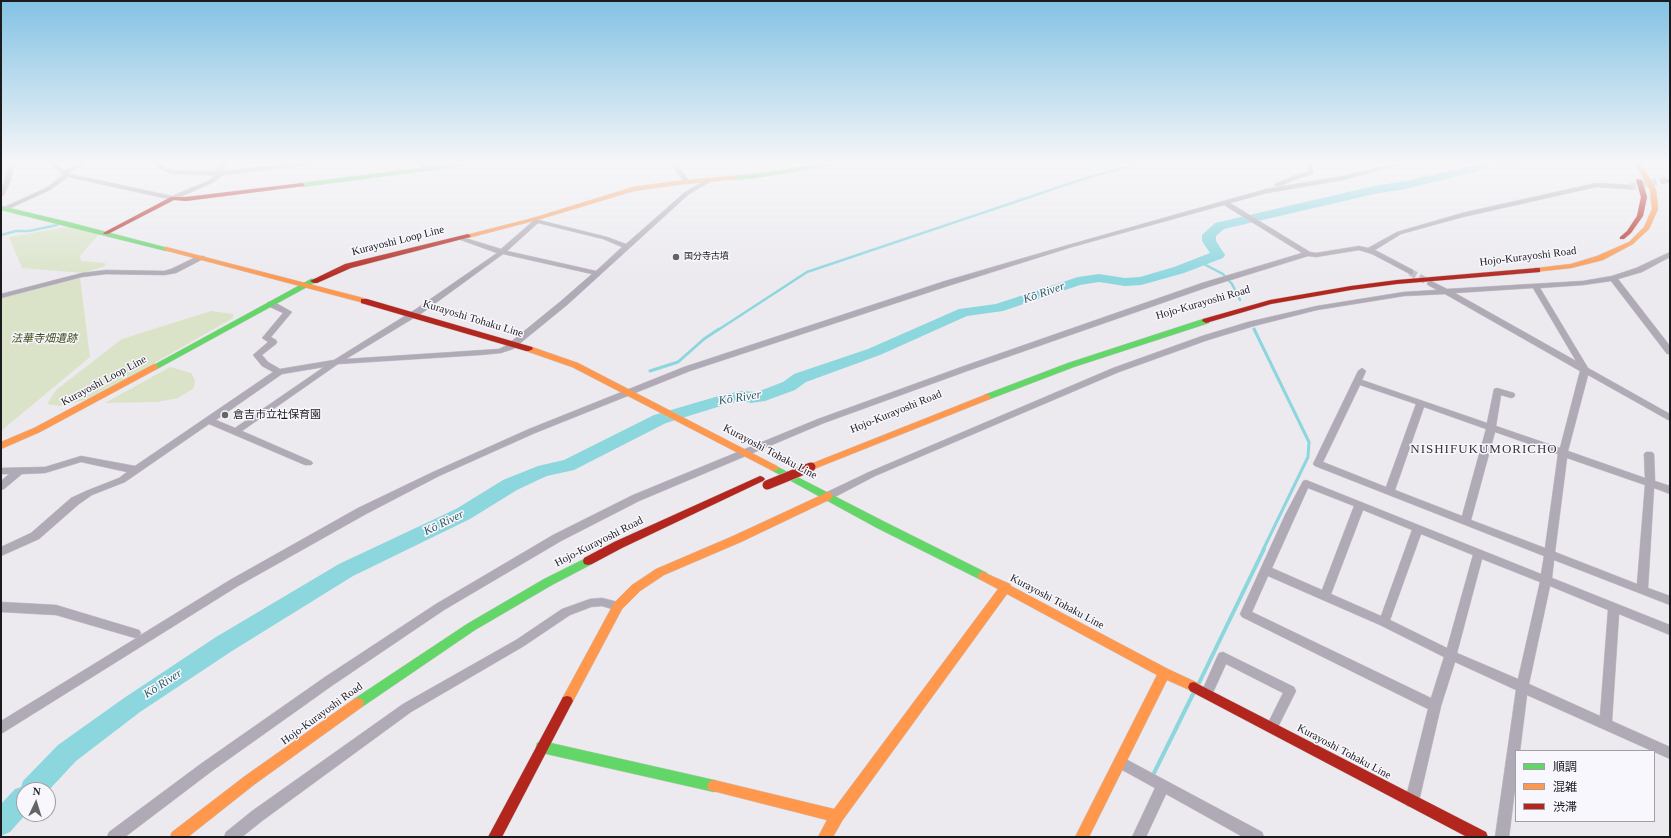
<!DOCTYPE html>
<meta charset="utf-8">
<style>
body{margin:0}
#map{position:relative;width:1671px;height:838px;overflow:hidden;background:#eceaef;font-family:"Times New Roman","Noto Sans JP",serif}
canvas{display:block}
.frame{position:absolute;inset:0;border:2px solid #1b1a1c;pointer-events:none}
.legend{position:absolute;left:1515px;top:750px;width:140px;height:72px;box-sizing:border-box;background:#f9f7fe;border:1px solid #a09fa4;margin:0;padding:5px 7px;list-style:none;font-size:12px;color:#1b1a1c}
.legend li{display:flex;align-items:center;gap:8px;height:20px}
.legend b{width:20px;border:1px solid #a09fa4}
.north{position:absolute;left:16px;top:782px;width:40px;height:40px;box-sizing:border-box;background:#f9f7fe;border:1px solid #a09fa4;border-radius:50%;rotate:4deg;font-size:11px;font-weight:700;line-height:16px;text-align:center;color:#1b1a1c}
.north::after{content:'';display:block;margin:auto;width:14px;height:18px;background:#646366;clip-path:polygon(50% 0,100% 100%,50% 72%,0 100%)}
</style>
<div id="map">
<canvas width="1671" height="838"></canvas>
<div class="frame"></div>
<ul class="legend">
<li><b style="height:5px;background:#63d668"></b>順調</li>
<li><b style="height:5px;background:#ff974d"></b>混雑</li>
<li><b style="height:5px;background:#b3261e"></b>渋滞</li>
</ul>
<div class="north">N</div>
</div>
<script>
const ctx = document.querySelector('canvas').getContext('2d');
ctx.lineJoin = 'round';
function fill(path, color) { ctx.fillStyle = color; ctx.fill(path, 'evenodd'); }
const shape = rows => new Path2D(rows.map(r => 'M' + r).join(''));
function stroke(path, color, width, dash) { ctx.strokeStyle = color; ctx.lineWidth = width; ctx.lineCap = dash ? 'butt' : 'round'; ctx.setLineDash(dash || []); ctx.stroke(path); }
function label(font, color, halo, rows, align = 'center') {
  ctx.font = font + ' "Times New Roman","Noto Sans JP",serif'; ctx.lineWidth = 3; ctx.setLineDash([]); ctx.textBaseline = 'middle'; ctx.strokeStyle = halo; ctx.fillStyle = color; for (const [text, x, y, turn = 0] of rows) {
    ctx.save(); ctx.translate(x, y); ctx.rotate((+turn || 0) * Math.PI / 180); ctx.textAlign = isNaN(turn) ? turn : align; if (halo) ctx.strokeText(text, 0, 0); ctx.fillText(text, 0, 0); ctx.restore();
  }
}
const green = shape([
 [72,226,100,233,80,256,81,261,105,263,105,266,84,273,22,268,9,237],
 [80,278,90,357,1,431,1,298],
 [211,311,233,314,233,318,93,398,60,406,47,404,56,390,122,339],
 [170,367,191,373,195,380,194,388,178,398,157,402,105,403]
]);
const streamFar2 = shape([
 [1,235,16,231,29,231,57,225],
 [1200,262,1223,274,1232,284,1240,300],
 [1254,329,1255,330],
 [718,330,807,272,1086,178,1141,163]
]);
const streamFar1 = shape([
 [1254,329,1309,442,1308,457,1263,550],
 [650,371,678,362,704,339,719,329]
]);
const stream = shape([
 [1198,685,1264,549],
 [1154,773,1194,692]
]);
const river = shape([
 [1477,163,1524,163,1522,165,1514,167,1489,166,1475,172,1405,189,1374,194,1224,229,1216,236,1216,241,1225,255,1223,258,1184,273,1141,285,1125,286,1099,282,1080,285,1003,311,967,316,880,355,806,382,795,390,765,401,751,403,742,401,724,405,666,423,574,470,547,476,538,480,517,490,470,519,353,576,232,651,140,712,76,761,48,791,24,790,24,814,26,814,10,832,1,836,1,804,15,789,21,787,23,781,58,745,124,698,216,637,339,564,456,509,503,480,538,466,564,460,654,415,722,395,742,391,757,392,783,382,794,374,868,349,959,309,996,304,1078,277,1099,274,1125,278,1140,277,1174,267,1210,253,1202,241,1202,235,1215,223,1374,186,1405,181,1471,166,1473,164,1477,163]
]);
const streetTunnel = shape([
 [1629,187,1666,180],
 [1410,272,1428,282]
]);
const street = shape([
 [11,163,17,163,13,169,11,180,4,195,1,197,1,188,5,180,7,169,11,163],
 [48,163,54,163,64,170,80,163,87,163,86,164,70,172,70,174,172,196,208,181,215,175,174,174,164,171,152,163,159,163,168,169,174,170,196,171,217,171,216,170,220,163,226,163,223,171,298,163,312,163,309,165,223,175,212,183,173,200,68,177,50,190,6,210,2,210,2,208,46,188,63,175,48,163],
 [418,163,424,163,429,168,424,169,418,163],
 [670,163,676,163,690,182,689,183,685,183,670,163],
 [1306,163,1312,163,1313,174,1302,177,1279,186,1275,186,1275,184,1298,174,1308,172,1306,163],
 [1398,163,1407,163,1343,180,1267,193,1230,203,1310,252,1316,253,1359,246,1368,248,1397,232,1462,213,1596,183,1629,185,1632,187,1629,189,1596,187,1463,217,1401,234,1375,250,1413,270,1413,274,1410,274,1372,254,1359,250,1316,257,1308,256,1208,287,970,370,824,423,639,501,561,541,444,610,333,685,212,771,125,837,107,837,109,832,202,763,325,677,436,604,553,535,633,495,818,419,964,366,1202,283,1302,253,1224,205,1072,247,951,285,690,371,535,433,439,476,366,514,238,586,1,734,1,721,138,637,135,638,56,615,1,612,1,602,56,605,139,630,141,633,139,636,230,580,358,508,433,472,529,429,684,367,945,281,1068,245,1266,189,1343,176,1398,163],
 [708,179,710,180,710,182,689,194,567,305,513,349,501,353,480,355,338,364,242,431,311,461,313,463,311,465,305,465,209,424,125,482,92,495,79,504,39,539,1,556,1,547,31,533,71,498,86,491,119,478,127,472,81,462,45,473,22,474,4,489,1,490,1,481,9,474,1,474,1,468,45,467,81,456,135,466,273,372,262,366,253,355,268,342,262,338,283,313,268,306,267,304,268,302,274,302,292,312,271,337,276,340,277,342,276,344,262,355,268,362,280,369,334,360,416,309,497,253,458,239,458,237,462,237,501,249,533,221,532,219,535,217,539,220,607,237,626,244,685,192,708,179],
 [538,223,603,239,622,247,596,271,507,251,538,223],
 [503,254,592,274,561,301,507,345,499,349,346,359,422,313,503,254],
 [324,367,235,428,216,420,282,374,324,367],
 [1664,179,1670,179,1670,183,1664,181,1664,179],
 [1670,252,1670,257,1642,272,1618,279,1670,346,1670,354,1667,354,1611,281,1583,285,1540,288,1588,368,1670,414,1670,421,1588,375,1568,451,1645,478,1644,454,1646,452,1652,452,1654,454,1655,481,1670,486,1670,494,1654,488,1648,588,1670,596,1670,605,1554,560,1552,578,1670,625,1670,635,1619,614,1612,721,1670,747,1670,759,1527,695,1520,751,1516,751,1516,781,1509,837,1495,837,1516,690,1455,662,1441,706,1419,801,1417,806,1412,807,1407,806,1405,801,1428,709,1242,617,1240,614,1285,515,1303,481,1306,480,1541,574,1544,556,1315,466,1313,464,1358,371,1362,368,1366,371,1362,380,1487,423,1494,389,1497,388,1514,393,1515,395,1514,397,1511,398,1501,395,1496,426,1560,448,1580,371,1445,294,1404,296,1317,310,1254,326,1208,340,1119,372,875,476,831,499,828,500,825,499,823,496,825,493,869,472,1113,368,1202,336,1248,322,1317,306,1404,292,1437,290,1428,285,1427,283,1431,281,1447,289,1583,281,1612,276,1636,268,1670,252],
 [1533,288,1576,361,1455,293,1533,288],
 [1360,385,1416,404,1386,487,1323,462,1360,385],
 [1424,407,1486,429,1462,516,1395,490,1424,407],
 [1495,432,1558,454,1545,548,1471,520,1495,432],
 [1567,458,1645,485,1637,584,1555,552,1567,458],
 [1308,488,1354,506,1322,590,1272,568,1308,488],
 [1363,510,1412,530,1381,616,1331,594,1363,510],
 [1421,534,1473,555,1447,648,1390,620,1421,534],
 [1482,559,1540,582,1518,679,1457,653,1482,559],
 [1268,576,1380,625,1444,657,1431,698,1252,612,1268,576],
 [1550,586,1608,610,1600,716,1529,684,1550,586],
 [198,256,204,256,205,258,176,273,164,275,106,274,82,277,1,298,1,294,82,273,106,270,164,271,171,269,198,256],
 [602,598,622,603,624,606,622,609,618,611,602,606,591,607,570,615,524,646,411,712,262,821,242,837,224,837,226,832,252,811,403,704,516,640,562,609,590,599,602,598],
 [1223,652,1294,687,1296,691,1276,731,1272,733,1268,731,1266,727,1283,693,1226,664,1211,697,1207,698,1203,697,1201,693,1217,657,1219,653,1223,652],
 [1120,756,1262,832,1264,837,1243,837,1166,794,1146,837,1132,837,1155,788,1115,766,1114,762,1115,758,1120,756]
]);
const fast = shape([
 [458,163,472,163,469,165,302,187,299,185,302,183,458,163],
 [827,163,839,163,836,165,755,178,733,180,730,178,733,176,755,174,827,163],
 [1,206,72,223,168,248,170,249,166,251,1,210,1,206],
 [311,279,314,279,318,281,157,369,151,369,150,367,311,279],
 [1203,319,1206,319,1210,321,1209,323,1074,367,990,399,987,400,983,397,984,395,1068,363,1203,319],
 [774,465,885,522,987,573,988,576,987,579,983,580,979,579,877,528,771,470,769,468,771,466,774,465],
 [588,557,592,558,593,561,592,564,552,585,475,630,362,707,358,708,354,707,352,703,354,699,467,624,544,579,588,557],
 [542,741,714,780,719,782,721,786,719,790,714,792,542,753,537,751,536,747,537,743,542,741]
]);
const slow = shape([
 [1632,163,1638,163,1645,170,1656,190,1658,209,1649,229,1633,244,1603,260,1571,268,1534,272,1534,268,1537,268,1571,264,1597,256,1629,242,1644,227,1652,209,1650,190,1640,172,1632,163],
 [733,176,736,178,735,179,676,185,634,191,537,220,468,238,465,236,466,235,533,218,633,187,676,181,733,176],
 [166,247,367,299,368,301,364,303,164,250,164,248,166,247],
 [526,347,532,347,578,363,777,466,779,468,777,470,774,471,771,470,572,367,526,351,525,349,526,347],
 [154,364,157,365,158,367,157,369,40,432,1,449,1,442,34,428,154,364],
 [987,394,991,397,990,399,814,469,808,469,806,467,808,465,987,394],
 [828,492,831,493,833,496,831,499,741,542,664,575,640,591,622,609,571,705,567,706,563,705,561,701,563,697,614,603,632,585,656,569,733,536,828,492],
 [983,572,1010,584,1011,586,1168,669,1198,683,1200,687,1198,691,1194,692,1167,680,1089,837,1075,837,1157,675,1007,594,842,821,833,837,818,837,827,820,709,790,707,786,709,782,714,780,834,809,998,589,979,579,978,576,979,573,983,572],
 [358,698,362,699,364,703,362,707,255,784,188,837,170,837,172,832,245,776,354,699,358,698]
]);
const jam = shape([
 [1637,179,1642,180,1647,197,1643,216,1631,233,1624,239,1620,239,1620,237,1627,231,1637,216,1641,197,1636,180,1637,179],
 [302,183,304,184,304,186,186,201,174,200,108,234,104,234,103,233,171,197,186,197,302,183],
 [468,234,471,236,470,237,351,268,317,283,314,283,310,281,345,264,468,234],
 [1537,268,1540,268,1540,272,1397,284,1351,290,1271,304,1206,323,1202,321,1203,319,1270,300,1351,286,1397,280,1537,268],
 [361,299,367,299,532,347,533,349,529,351,526,351,361,303,361,299],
 [760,476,763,477,765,479,763,481,622,548,592,564,588,565,584,564,583,561,584,558,614,542,760,476],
 [1194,682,1486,832,1488,837,1467,837,1190,691,1188,687,1190,683,1194,682],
 [567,696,571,697,573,701,502,837,488,837,563,697,567,696]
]);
const jamBridge = shape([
 [767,485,811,467]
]);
const markers = [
 [676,257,4,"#646366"],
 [225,415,4,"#646366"]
];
const farPoinames = [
 ["国分寺古墳",684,257]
];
const streetNames = [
 ["Kurayoshi Loop Line",398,241,-14],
 ["Hojo-Kurayoshi Road",1528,257,-7],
 ["Hojo-Kurayoshi Road",1203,303,-16],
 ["Kurayoshi Tohaku Line",473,319,17],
 ["Kurayoshi Loop Line",104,381,-28],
 ["Hojo-Kurayoshi Road",896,412,-22],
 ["Kurayoshi Tohaku Line",770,452,28],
 ["Hojo-Kurayoshi Road",599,542,-27],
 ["Kurayoshi Tohaku Line",1057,602,28],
 ["Hojo-Kurayoshi Road",322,714,-36],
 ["Kurayoshi Tohaku Line",1344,752,28]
];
const parkNames = [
 ["法華寺畑遺跡",44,339]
];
const poiNames = [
 ["倉吉市立社保育園",233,415]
];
const waterNames = [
 ["Kō River",1044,293,-19],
 ["Kō River",740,398,-9],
 ["Kō River",444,523,-26],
 ["Kō River",163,684,-33]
];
const quarterNames = [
 ["NISHIFUKUMORICHO",1484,450]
];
fill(green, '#dae3c8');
stroke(streamFar2, '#8cd6de', 2.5);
stroke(streamFar1, '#8cd6de', 3);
stroke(stream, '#8cd6de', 4);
fill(river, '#8cd6de');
stroke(streetTunnel, '#c2c0c5', 7, [7, 3.5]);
stroke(street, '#c6c5c8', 1);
stroke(fast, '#c6c5c8', 1);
stroke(slow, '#c6c5c8', 1);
stroke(jam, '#c6c5c8', 1);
fill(street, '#b0a9b6');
fill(fast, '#63d668');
fill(slow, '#ff974d');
fill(jam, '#b3261e');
stroke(jamBridge, '#c6c5c8', 10, []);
stroke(jamBridge, '#b3261e', 9);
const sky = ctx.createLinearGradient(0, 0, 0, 280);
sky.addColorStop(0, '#83c2e4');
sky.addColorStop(0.58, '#f6f6f8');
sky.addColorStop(1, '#f6f6f800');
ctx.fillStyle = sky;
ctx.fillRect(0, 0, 1671, 280);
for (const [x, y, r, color] of markers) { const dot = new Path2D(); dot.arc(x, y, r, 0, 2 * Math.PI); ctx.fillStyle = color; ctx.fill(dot); stroke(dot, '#f9f7fe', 1.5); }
label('9px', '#1b1a1c', '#f9f7fe', farPoinames, 'left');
label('11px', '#1b1a1c', '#f9f7fe', streetNames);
label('italic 11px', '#414f1c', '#f9f7fe', parkNames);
label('11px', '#1b1a1c', '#f9f7fe', poiNames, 'left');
label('italic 12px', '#2e5d61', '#f9f7fe', waterNames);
ctx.letterSpacing = '1px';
label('13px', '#36343a', '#f9f7fe', quarterNames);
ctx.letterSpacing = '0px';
</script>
